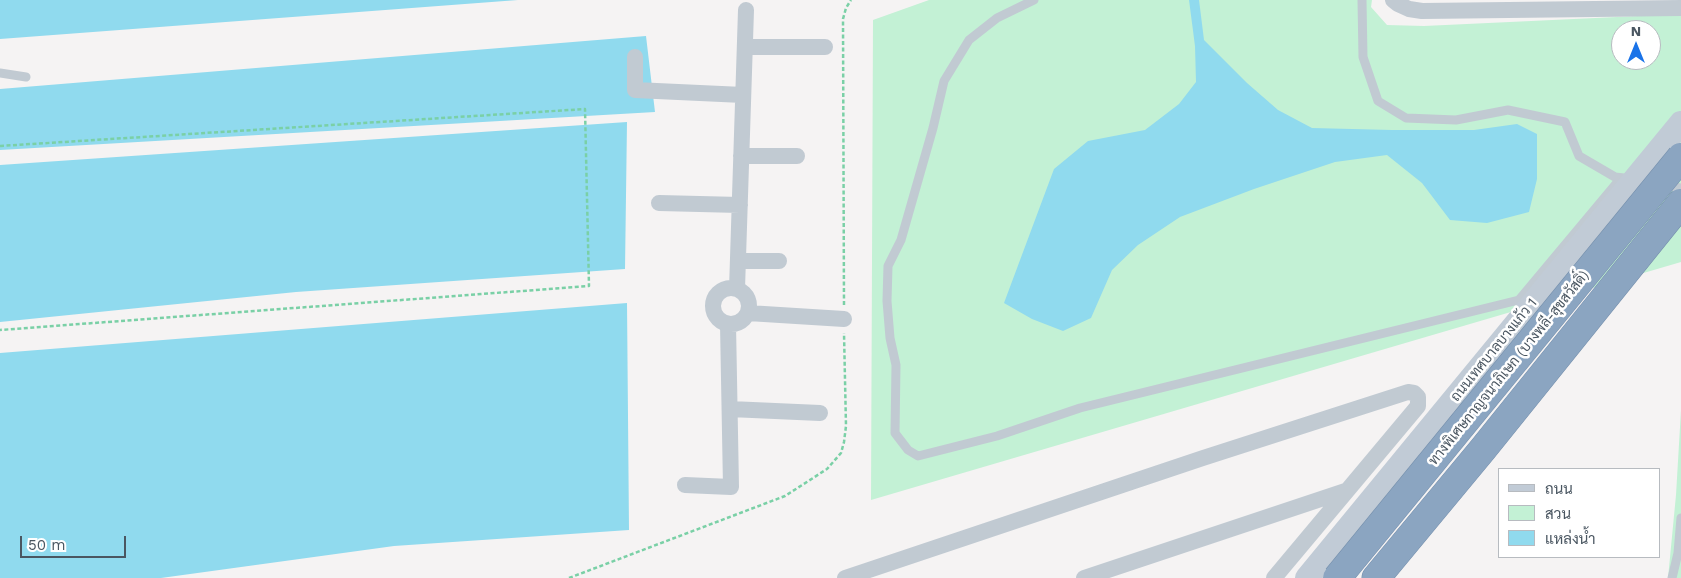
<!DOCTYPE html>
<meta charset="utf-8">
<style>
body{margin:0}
#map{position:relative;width:1681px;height:578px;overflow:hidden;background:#f5f3f3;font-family:"Work Sans",Sarabun,sans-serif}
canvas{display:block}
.legend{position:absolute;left:1498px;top:468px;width:162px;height:90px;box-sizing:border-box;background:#fff;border:1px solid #b7bbc0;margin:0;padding:6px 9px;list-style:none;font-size:15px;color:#4a5661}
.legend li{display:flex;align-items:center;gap:10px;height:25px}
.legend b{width:25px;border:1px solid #b7bbc0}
.north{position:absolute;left:1611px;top:20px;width:50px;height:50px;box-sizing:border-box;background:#fff;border:1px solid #b7bbc0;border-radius:50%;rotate:0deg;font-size:14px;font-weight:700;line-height:20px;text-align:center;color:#4a5661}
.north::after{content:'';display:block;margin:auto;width:18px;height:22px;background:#1a73e8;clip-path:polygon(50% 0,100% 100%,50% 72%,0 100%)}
.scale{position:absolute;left:20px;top:536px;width:106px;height:22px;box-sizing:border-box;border:2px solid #4a5661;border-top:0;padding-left:6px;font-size:15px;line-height:18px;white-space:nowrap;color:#4a5661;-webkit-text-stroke:4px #fff;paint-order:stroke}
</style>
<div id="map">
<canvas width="1681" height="578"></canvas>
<ul class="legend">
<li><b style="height:6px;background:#c1cbd6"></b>ถนน</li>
<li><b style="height:14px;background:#c3f1d5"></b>สวน</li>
<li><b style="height:14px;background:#90daee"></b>แหล่งน้ำ</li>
</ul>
<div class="north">N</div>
<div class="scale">50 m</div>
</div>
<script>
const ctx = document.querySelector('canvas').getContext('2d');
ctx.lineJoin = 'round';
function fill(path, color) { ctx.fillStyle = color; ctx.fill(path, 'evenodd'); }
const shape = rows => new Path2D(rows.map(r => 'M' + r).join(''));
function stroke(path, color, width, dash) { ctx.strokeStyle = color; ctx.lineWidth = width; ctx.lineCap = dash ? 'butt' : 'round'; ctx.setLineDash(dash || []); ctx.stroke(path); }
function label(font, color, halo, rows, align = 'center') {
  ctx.font = font + ' "Work Sans",Sarabun,sans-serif'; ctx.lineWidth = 5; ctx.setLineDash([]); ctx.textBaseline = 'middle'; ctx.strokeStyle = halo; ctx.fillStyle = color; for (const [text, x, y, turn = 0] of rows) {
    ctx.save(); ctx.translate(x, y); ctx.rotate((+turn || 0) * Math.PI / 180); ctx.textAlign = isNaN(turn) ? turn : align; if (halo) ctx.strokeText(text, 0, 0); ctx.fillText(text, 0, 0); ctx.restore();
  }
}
const green = shape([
 [929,0,1372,0,1371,7,1387,25,1424,26,1681,14,1681,262,871,500,873,20],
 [1621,30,1651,30,1651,60,1621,60],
 [1681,410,1681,578,1668,578,1676,495]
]);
const water = shape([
 [0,0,518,0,0,39],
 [1189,0,1199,0,1204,40,1247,83,1278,110,1312,128,1392,130,1474,130,1517,124,1537,134,1537,179,1529,212,1487,223,1450,220,1422,183,1387,155,1335,162,1254,189,1180,217,1138,245,1112,270,1091,318,1063,331,1032,319,1004,303,1054,169,1088,141,1145,130,1179,104,1196,82,1195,46],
 [646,36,655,112,0,150,0,89],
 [627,122,625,269,296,292,0,322,0,165],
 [627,303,629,530,394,546,161,578,0,578,0,353]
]);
const path = shape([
 [0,146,585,109,589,286,0,330],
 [844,305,843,19,846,8,851,0],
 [569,578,785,496,827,469,841,453,844,442,846,426,844,333]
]);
const lane = shape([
 [1034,0,997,18,969,40,944,81,933,128,901,240,888,266,887,301,890,338,896,365,895,433,908,450,918,456,997,436,1080,408,1519,300,1621,178],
 [1362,0,1363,57,1378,101,1406,118,1456,120,1508,110,1565,122,1579,156,1615,177,1624,178],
 [0,73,26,77],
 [1664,185,1681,188],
 [1672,578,1678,553,1681,518]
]);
const street = shape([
 [1393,0,1398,4,1409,9,1422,11,1681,8],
 [745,47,825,47],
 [635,57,635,90,743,95],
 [741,156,797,156],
 [659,203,740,205],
 [738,261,779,261],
 '713 306a18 18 0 1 1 36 0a18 18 0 1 1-36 0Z',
 [737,289,746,10],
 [748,313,844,319],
 [730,409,820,413],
 [685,485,731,487,728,324],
 [845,578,1203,458,1408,392,1414,393,1418,397,1418,406,1274,578],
 [1084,578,1345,491]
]);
const secondary = shape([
 [1307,578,1681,123]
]);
const highway = shape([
 [1376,578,1483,449,1681,203]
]);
const highwayBridge = shape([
 [1337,578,1681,157]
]);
const streetNames = [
 ["ถนนเทศบาลบางแก้ว 1",1494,350,-51],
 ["ทางพิเศษกาญจนาภิเษก (บางพลี-สุขสวัสดิ์)",1509,368,-51]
];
fill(green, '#c3f1d5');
fill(water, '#90daee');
stroke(highway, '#7690ad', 29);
stroke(path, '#7ad0a6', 2.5, [4, 2.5]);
stroke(lane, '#c1cad2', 9);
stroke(street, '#c1cad2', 16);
stroke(secondary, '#c1cbd6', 24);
stroke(highway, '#8ba5c1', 28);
stroke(highwayBridge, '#7690ad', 29, []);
stroke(highwayBridge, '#8ba5c1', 28);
label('14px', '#4a5661', '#fff', streetNames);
</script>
